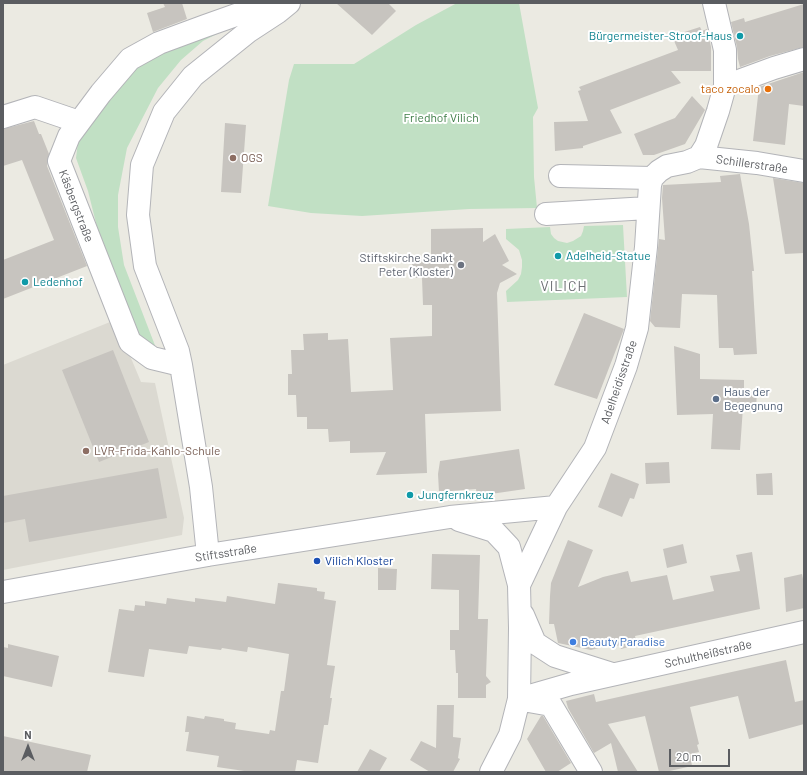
<!DOCTYPE html>
<meta charset="utf-8">
<style>
body{margin:0}
#map{position:relative;width:807px;height:775px;overflow:hidden;background:#ebeae2;font-family:Barlow,sans-serif}
canvas{display:block}
.frame{position:absolute;inset:0;border:4px solid #5b5d61;pointer-events:none}
.north{position:absolute;left:8px;top:727px;width:40px;height:40px;-webkit-text-stroke:3px #fff;paint-order:stroke;rotate:0deg;font-size:11px;font-weight:700;line-height:16px;text-align:center;color:#5b5d61}
.north::after{content:'';display:block;margin:auto;width:14px;height:18px;background:#5b5d61;clip-path:polygon(50% 0,100% 100%,50% 72%,0 100%)}
.scale{position:absolute;left:669px;top:749px;width:61px;height:18px;box-sizing:border-box;border:2px solid #5b5d61;border-top:0;padding-left:5px;font-size:12px;line-height:14px;white-space:nowrap;color:#5b5d61;-webkit-text-stroke:3px #fff;paint-order:stroke}
</style>
<div id="map">
<canvas width="807" height="775"></canvas>
<div class="frame"></div>
<div class="north">N</div>
<div class="scale">20 m</div>
</div>
<script>
const ctx = document.querySelector('canvas').getContext('2d');
ctx.lineJoin = 'round';
function fill(path, color) { ctx.fillStyle = color; ctx.fill(path, 'evenodd'); }
const shape = rows => new Path2D(rows.map(r => 'M' + r).join(''));
function stroke(path, color, width, dash) { ctx.strokeStyle = color; ctx.lineWidth = width; ctx.lineCap = dash ? 'butt' : 'round'; ctx.setLineDash(dash || []); ctx.stroke(path); }
function label(font, color, halo, rows, align = 'center') {
  ctx.font = font + ' Barlow,sans-serif'; ctx.lineWidth = 4; ctx.setLineDash([]); ctx.textBaseline = 'middle'; ctx.strokeStyle = halo; ctx.fillStyle = color; for (const [text, x, y, turn = 0] of rows) {
    ctx.save(); ctx.translate(x, y); ctx.rotate((+turn || 0) * Math.PI / 180); ctx.textAlign = isNaN(turn) ? turn : align; if (halo) ctx.strokeText(text, 0, 0); ctx.fillText(text, 0, 0); ctx.restore();
  }
}
const education = shape([
 [115,320,141,382,155,383,184,518,182,535,3,570,3,365]
]);
const green = shape([
 [457,3,519,3,538,108,533,117,534,177,537,208,469,209,362,216,311,213,268,206,289,80,294,64,354,64,416,25],
 [267,9,203,41,181,60,158,88,127,148,118,195,118,227,124,265,156,348,141,344,106,263,88,191,76,158,79,134,141,60],
 [623,225,627,297,507,302,506,291,518,280,521,274,522,267,522,260,519,250,506,239,506,229,550,227,551,234,554,238,558,241,567,243,573,241,581,236,583,231,584,226]
]);
const building = shape([
 [163,3,182,3,187,19,153,32,147,13,165,7],
 [336,3,388,3,396,11,372,35],
 [804,4,804,47,770,56,740,67,738,59,737,47,731,22,744,18,745,22],
 [700,27,702,31,707,29,711,47,711,71,671,71,681,83,610,110,622,133,583,146,583,148,555,151,554,122,588,121,578,91,581,90,579,87,678,50,672,36],
 [804,72,804,106,789,104,785,145,753,141,759,87],
 [692,96,705,110,685,144,654,155,643,155,634,134,675,118],
 [34,121,39,134,41,134,49,154,47,166,87,266,3,299,3,260,54,240,22,160,3,166,3,129],
 [225,123,246,125,241,193,221,192],
 [740,174,749,224,754,271,752,271,757,354,734,355,733,348,719,348,717,295,682,294,680,328,655,327,650,321,659,239,665,240,662,198,663,185,721,182,720,176],
 [773,178,804,183,804,253,785,254],
 [483,228,483,242,495,234,509,261,502,265,517,274,500,283,497,293,501,411,425,414,427,473,376,475,386,452,350,453,350,441,329,442,328,429,307,429,307,417,297,417,296,395,288,395,288,374,292,374,291,350,304,350,303,334,328,333,328,340,348,339,351,392,393,390,390,338,432,336,432,305,423,305,422,278,412,278,412,257,431,257,431,229],
 [584,313,624,329,597,399,554,385],
 [674,346,700,354,700,379,744,380,744,392,757,392,756,408,743,407,740,450,711,449,713,414,677,415],
 [113,350,149,442,99,462,62,370],
 [519,449,525,489,477,496,476,489,439,492,438,474,440,461],
 [669,462,670,483,646,484,645,463],
 [158,468,167,518,29,542,25,519,3,523,3,496],
 [611,473,639,484,634,499,630,498,622,517,598,507],
 [772,473,773,495,757,495,756,474],
 [568,540,593,550,578,587,603,577,628,571,631,582,667,575,673,600,714,591,710,576,740,571,736,555,752,552,760,609,635,636,637,645,621,649,620,645,611,648,610,645,591,650,558,643,554,624,549,624,550,596,551,583],
 [683,544,687,563,667,568,663,549],
 [432,554,480,555,478,619,488,619,486,676,491,682,486,685,486,698,458,698,458,673,456,673,455,650,450,650,450,630,459,630,459,590,431,589],
 [378,568,397,569,396,590,378,590],
 [802,574,804,584,804,608,786,612,784,578],
 [278,583,317,588,317,591,325,592,324,599,336,601,327,665,335,666,330,698,332,698,328,725,324,725,318,763,297,760,295,772,251,772,217,767,219,756,186,751,189,732,185,732,187,716,204,719,205,716,224,719,224,721,236,723,235,729,269,734,270,730,275,731,281,691,284,691,289,654,248,647,247,652,222,648,221,650,189,646,187,654,149,649,144,677,108,672,119,609,134,611,135,605,145,606,145,601,166,604,167,598,195,602,195,598,226,602,227,596,275,604],
 [8,644,59,656,52,687,3,676,3,647,8,648],
 [786,660,795,702,804,700,804,724,749,739,738,696,690,707,699,744,697,745,699,752,690,754,692,766,665,772,659,772,645,716,608,724,638,772,618,772,611,743,594,753,568,708,566,701,594,694,596,702],
 [437,705,454,705,453,737,461,738,458,758,460,759,453,772,430,772,410,760,421,741,436,748],
 [541,716,543,716,571,763,557,772,546,772,527,739],
 [3,736,91,755,87,772,3,772],
 [370,749,387,758,379,772,357,772]
]);
const minor = shape([
 [725,86,774,68,804,59],
 [3,117,35,107,79,122],
 [699,157,757,163,804,171],
 [560,176,652,178],
 [546,214,648,208],
 [181,365,152,358,130,342,59,161,69,136,101,93,130,59,159,43,205,26,270,3],
 [459,520,494,531,509,547,519,585],
 [208,555,201,487,181,365,178,351,145,266,138,215,142,165,164,112,193,76,249,31,278,12,289,3],
 [3,592,208,555,450,517,556,507],
 [523,615,535,643,555,656,612,674],
 [519,699,571,684,804,632],
 [523,700,551,705,591,772],
 [491,772,510,735,519,699,520,628,519,585,556,507,595,448,626,366,637,328,646,247,650,185,652,178,659,171,667,166,687,162,699,157,706,146,718,111,725,86,725,50,714,3]
]);
const markers = [
 [740,36,4,"#0f9aa8"],
 [768,89,4,"#e8710a"],
 [233,158,4,"#8d6e63"],
 [558,256,4,"#0f9aa8"],
 [461,265,4,"#6b7280"],
 [25,282,4,"#0f9aa8"],
 [716,399,4,"#5c6f8a"],
 [86,451,4,"#8d6e63"],
 [410,495,4,"#0f9aa8"],
 [317,561,4,"#1a4fb4"],
 [573,642,4,"#3f7fe0"]
];
const cultureNames = [
 ["Bürgermeister-Stroof-Haus",732,36,"right"],
 ["Adelheid-Statue",566,256],
 ["Ledenhof",33,282],
 ["Jungfernkreuz",418,495]
];
const foodNames = [
 ["taco zocalo",760,89]
];
const parkNames = [
 ["Friedhof Vilich",441,118]
];
const educationNames = [
 ["OGS",241,158],
 ["LVR-Frida-Kahlo-Schule",94,451]
];
const streetNames = [
 ["Schillerstraße",752,164,8],
 ["Käsbergstraße",76,206,69],
 ["Adelheidisstraße",619,382,-71],
 ["Stiftsstraße",226,553,-9],
 ["Schultheißstraße",708,654,-13]
];
const worshipNames = [
 ["Stiftskirche Sankt",453,258],
 ["Peter (Kloster)",453,272]
];
const serviceNames = [
 ["Haus der",724,392],
 ["Begegnung",724,406]
];
const transitNames = [
 ["Vilich Kloster",325,561]
];
const shopNames = [
 ["Beauty Paradise",581,642]
];
const quarterNames = [
 ["VILICH",564,286]
];
fill(education, '#dbd9d1');
fill(green, '#c1e0c4');
fill(building, '#c7c4bf');
stroke(minor, '#b3b4b8', 24);
stroke(minor, '#fff', 22);
for (const [x, y, r, color] of markers) { const dot = new Path2D(); dot.arc(x, y, r, 0, 2 * Math.PI); ctx.fillStyle = color; ctx.fill(dot); stroke(dot, '#fff', 1.5); }
label('12px', '#0d838f', '#fff', cultureNames, 'left');
label('12px', '#c56008', '#fff', foodNames, 'right');
label('12px', '#3e7d47', '#fff', parkNames);
label('12px', '#785e54', '#fff', educationNames, 'left');
label('12px', '#5b5d61', '#fff', streetNames);
label('12px', '#5b616d', '#fff', worshipNames, 'right');
label('12px', '#4e5e75', '#fff', serviceNames, 'left');
label('12px', '#164399', '#fff', transitNames, 'left');
label('12px', '#366cbe', '#fff', shopNames, 'left');
ctx.letterSpacing = '1px';
label('14px', '#6c6f73', '#fff', quarterNames);
ctx.letterSpacing = '0px';
</script>
